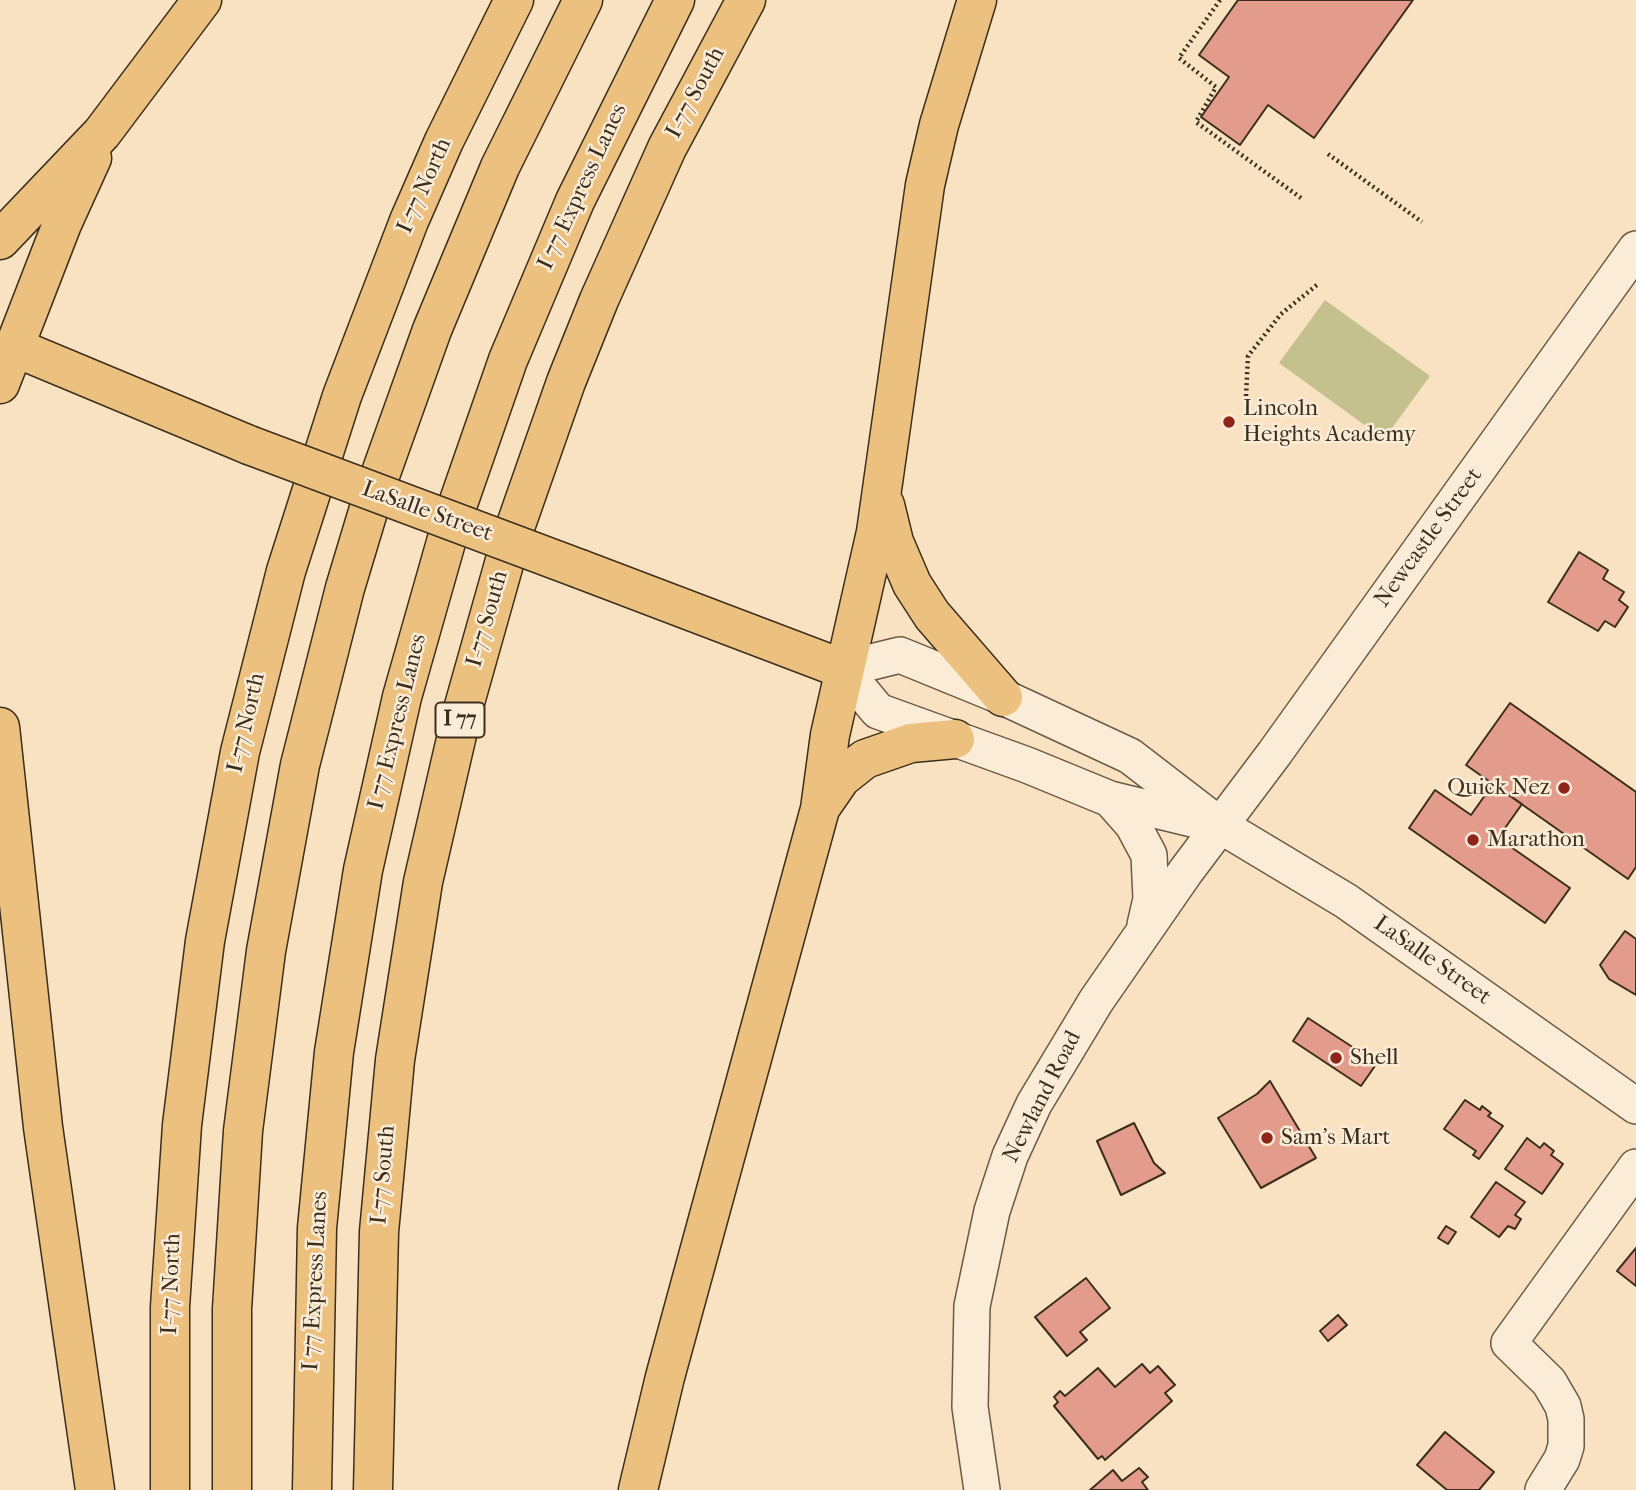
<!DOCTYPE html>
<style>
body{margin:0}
canvas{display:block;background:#f8e2c1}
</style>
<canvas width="1636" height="1490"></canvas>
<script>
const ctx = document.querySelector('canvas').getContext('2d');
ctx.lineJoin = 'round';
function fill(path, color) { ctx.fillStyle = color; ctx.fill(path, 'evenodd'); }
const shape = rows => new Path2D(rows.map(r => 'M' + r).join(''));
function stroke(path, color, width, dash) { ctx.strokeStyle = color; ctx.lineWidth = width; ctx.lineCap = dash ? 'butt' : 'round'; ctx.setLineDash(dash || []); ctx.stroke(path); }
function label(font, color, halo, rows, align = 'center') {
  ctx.font = font + ' "IM FELL French Canon",serif'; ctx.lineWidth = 5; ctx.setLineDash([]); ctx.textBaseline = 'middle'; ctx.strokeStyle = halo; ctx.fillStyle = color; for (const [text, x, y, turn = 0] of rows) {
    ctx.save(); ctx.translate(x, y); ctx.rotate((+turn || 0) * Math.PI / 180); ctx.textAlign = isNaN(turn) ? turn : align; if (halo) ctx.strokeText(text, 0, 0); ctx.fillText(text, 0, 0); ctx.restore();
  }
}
const green = shape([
 [1325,300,1430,376,1384,439,1279,363]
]);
const building = shape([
 [1238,0,1413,0,1314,138,1268,105,1240,145,1201,117,1229,77,1199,55,1238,0],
 [1579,552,1608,570,1603,579,1624,592,1619,600,1628,607,1615,627,1605,621,1598,631,1548,602,1579,552],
 [1510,703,1636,792,1636,867,1628,879,1466,765,1510,703],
 [1493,784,1522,804,1498,838,1570,888,1545,923,1409,828,1435,790,1471,815,1493,784],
 [1625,931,1636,939,1636,995,1609,979,1600,965,1625,931],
 [1308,1018,1377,1063,1361,1086,1293,1041,1308,1018],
 [1270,1081,1316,1158,1261,1188,1218,1118,1257,1094,1270,1081],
 [1465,1100,1480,1110,1482,1106,1491,1113,1488,1116,1503,1126,1479,1159,1473,1155,1476,1151,1444,1129,1465,1100],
 [1134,1123,1154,1163,1165,1173,1121,1195,1097,1141,1134,1123],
 [1527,1138,1540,1148,1544,1143,1554,1151,1551,1155,1563,1164,1542,1194,1505,1169,1527,1138],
 [1496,1182,1525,1202,1515,1215,1521,1219,1515,1229,1508,1226,1499,1237,1471,1217,1496,1182],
 [1446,1226,1456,1232,1448,1244,1438,1238,1446,1226],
 [1636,1248,1636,1286,1617,1271,1636,1248],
 [1086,1278,1110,1308,1080,1332,1087,1340,1067,1356,1035,1317,1086,1278],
 [1338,1315,1347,1325,1328,1341,1320,1331,1338,1315],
 [1142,1364,1150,1373,1158,1366,1175,1385,1165,1393,1172,1401,1105,1460,1102,1456,1098,1459,1054,1406,1058,1402,1054,1397,1060,1391,1065,1396,1098,1368,1115,1387,1142,1364],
 [1445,1432,1494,1472,1479,1490,1447,1490,1417,1465,1445,1432],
 [1139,1468,1148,1477,1142,1482,1148,1490,1090,1490,1113,1470,1122,1481,1139,1468]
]);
const path = shape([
 [1220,0,1179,58,1216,87,1196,122,1301,198],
 [1328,154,1422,222],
 [1246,396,1248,356,1281,314,1318,284]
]);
const minor = shape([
 [1110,799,1133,825,1149,855,1151,899,1145,925],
 [1221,826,1110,799,1027,765,878,711,843,669,900,655,1003,697,1130,756,1221,826,1346,901,1636,1106],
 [982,1490,970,1407,972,1306,992,1211,1010,1156,1034,1104,1096,1001,1186,871,1274,754,1636,249],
 [1543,1490,1562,1459,1566,1446,1566,1419,1563,1406,1549,1382,1509,1343,1636,1167]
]);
const major = shape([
 [14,347,249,445],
 [580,569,843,669]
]);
const highway = shape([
 [0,240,102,133,202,0],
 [0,384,62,224,92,158],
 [885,505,894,542,912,584,932,615,1003,697],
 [0,727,43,1127,95,1490],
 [821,807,841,778,865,759,911,743,955,739],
 [170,1490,170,1307,182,1125,205,941,240,752,286,571,342,396,409,221,444,141,514,0],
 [232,1490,232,1309,243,1131,266,951,300,765,345,588,373,495,432,330,500,167,583,0],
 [312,1490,317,1228,334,1052,363,870,402,697,452,521,508,360,575,201,675,0],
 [373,1490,379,1232,395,1060,423,882,462,713,511,539,566,382,599,300,667,148,746,0],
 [638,1490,665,1377,820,809,830,735,876,532,925,185,939,125,977,0]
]);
const majorBridge = shape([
 [249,445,580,569]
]);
const markers = [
 [1229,422,7,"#8f2418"],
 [1564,788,7,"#8f2418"],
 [1473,840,7,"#8f2418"],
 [1336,1058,7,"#8f2418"],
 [1267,1138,7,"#8f2418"]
];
const shields = [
 [460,720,49]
];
const shieldNames = [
 ["I 77",460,720]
];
const streetNames = [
 ["I-77 South",696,93,-62],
 ["I-77 North",425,186,-66],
 ["I 77 Express Lanes",583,187,-65],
 ["LaSalle Street",427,512,20],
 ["Newcastle Street",1429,538,-54],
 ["I-77 South",488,619,-74],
 ["I 77 Express Lanes",398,722,-76],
 ["I-77 North",247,723,-77],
 ["LaSalle Street",1432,961,35],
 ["Newland Road",1043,1097,-63],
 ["I-77 South",384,1175,-85],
 ["I 77 Express Lanes",316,1281,-87],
 ["I-77 North",172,1284,-88]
];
const poiNames = [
 ["Lincoln",1243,409],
 ["Heights Academy",1243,435],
 ["Quick Nez",1550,788,"right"],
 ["Marathon",1487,840],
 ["Shell",1350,1058],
 ["Sam's Mart",1281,1138]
];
fill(green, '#c4c18e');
fill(building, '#e39b8b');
stroke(building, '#3c2e1d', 2);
stroke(minor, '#6b5b46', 38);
stroke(major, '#3c2e1d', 41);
stroke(highway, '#3c2e1d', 41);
stroke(path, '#3c2e1d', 4.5, [2, 3.5]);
stroke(minor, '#faecd7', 35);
stroke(major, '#ecc180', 38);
stroke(highway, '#ecc180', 38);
stroke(majorBridge, '#3c2e1d', 41, []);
stroke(majorBridge, '#ecc180', 38);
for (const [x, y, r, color] of markers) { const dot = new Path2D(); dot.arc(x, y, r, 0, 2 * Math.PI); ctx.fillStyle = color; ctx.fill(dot); stroke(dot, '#faecd7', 2.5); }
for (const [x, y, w] of shields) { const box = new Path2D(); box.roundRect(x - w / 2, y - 17.5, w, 35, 5); ctx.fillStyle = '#faecd7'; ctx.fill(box); stroke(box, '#3c2e1d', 2); }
label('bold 21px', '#3c2e1d', null, shieldNames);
label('23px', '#3c2e1d', '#faecd7', streetNames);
label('23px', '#3c2e1d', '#faecd7', poiNames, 'left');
</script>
